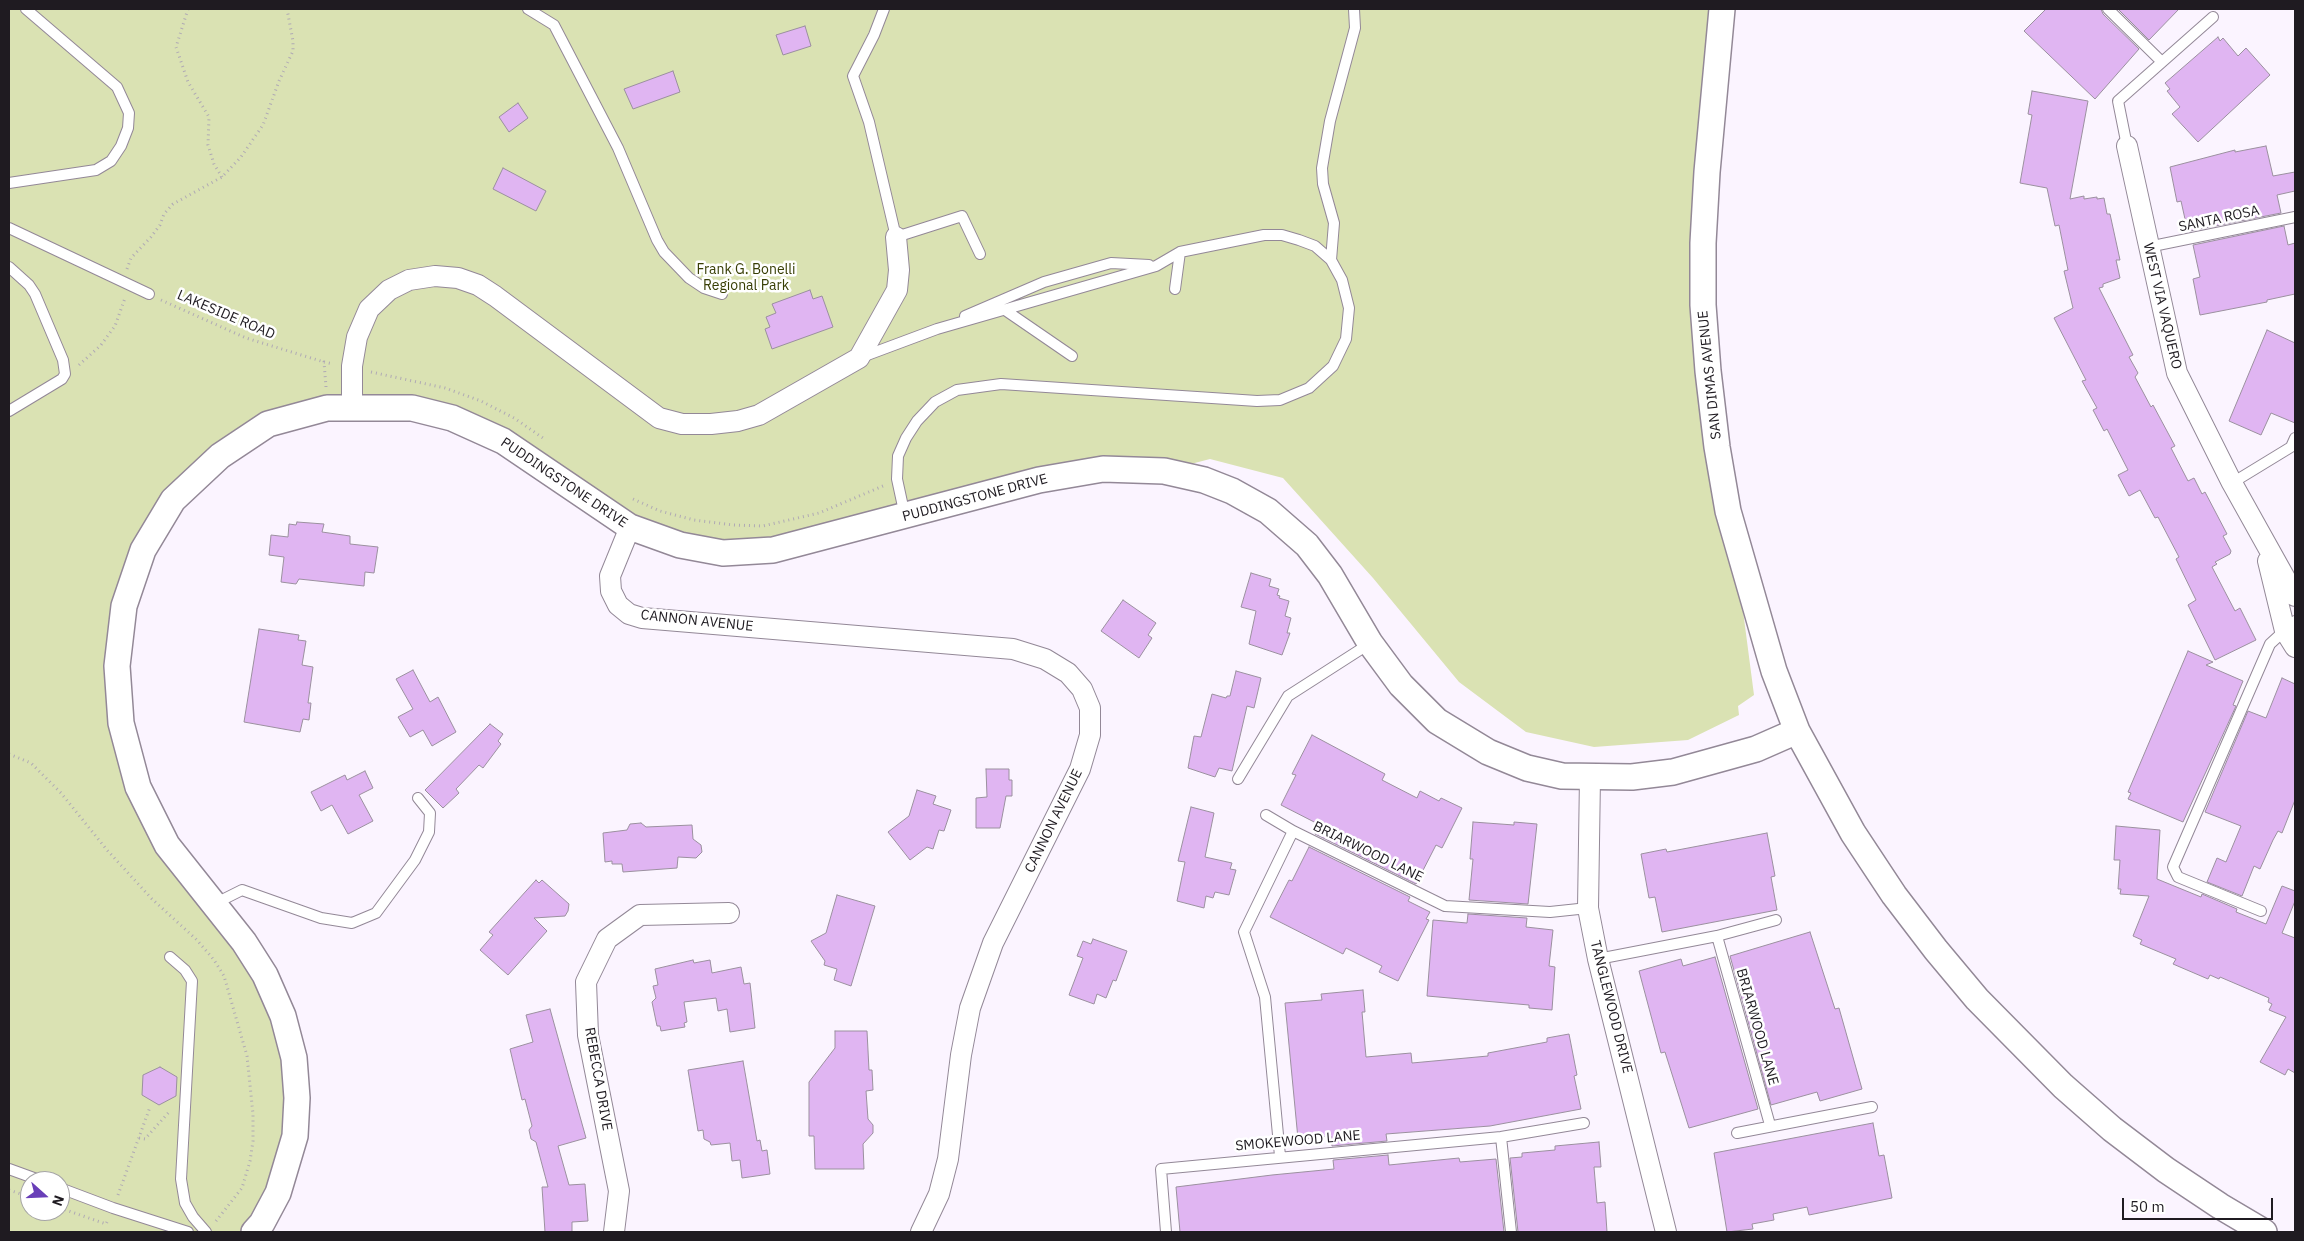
<!DOCTYPE html>
<style>
body{margin:0}
#map{position:relative;width:2304px;height:1241px;overflow:hidden;background:#fbf4ff;font-family:"IBM Plex Sans",sans-serif}
canvas{display:block}
.frame{position:absolute;inset:0;border:10px solid #1f1b21;pointer-events:none}
.north{position:absolute;left:20px;top:1171px;width:50px;height:50px;box-sizing:border-box;background:#fff;border:1px solid #a5a4a6;border-radius:50%;rotate:110deg;font-size:14px;font-weight:700;line-height:20px;text-align:center;color:#1f1b21}
.north::after{content:'';display:block;margin:auto;width:18px;height:22px;background:#693fb8;clip-path:polygon(50% 0,100% 100%,50% 72%,0 100%)}
.scale{position:absolute;left:2122px;top:1198px;width:151px;height:22px;box-sizing:border-box;border:2px solid #1f1b21;border-top:0;padding-left:6px;font-size:15px;line-height:18px;white-space:nowrap;color:#1f1b21;-webkit-text-stroke:4px #fff;paint-order:stroke}
</style>
<div id="map">
<canvas width="2304" height="1241"></canvas>
<div class="frame"></div>
<div class="north">N</div>
<div class="scale">50 m</div>
</div>
<script>
const ctx = document.querySelector('canvas').getContext('2d');
ctx.lineJoin = 'round';
function fill(path, color) { ctx.fillStyle = color; ctx.fill(path, 'evenodd'); }
const shape = rows => new Path2D(rows.map(r => 'M' + r).join(''));
function stroke(path, color, width, dash) { ctx.strokeStyle = color; ctx.lineWidth = width; ctx.lineCap = dash ? 'butt' : 'round'; ctx.setLineDash(dash || []); ctx.stroke(path); }
function label(font, color, halo, rows, align = 'center') {
  ctx.font = font + ' "IBM Plex Sans",sans-serif'; ctx.lineWidth = 5; ctx.setLineDash([]); ctx.textBaseline = 'middle'; ctx.strokeStyle = halo; ctx.fillStyle = color; for (const [text, x, y, turn = 0] of rows) {
    ctx.save(); ctx.translate(x, y); ctx.rotate((+turn || 0) * Math.PI / 180); ctx.textAlign = isNaN(turn) ? turn : align; if (halo) ctx.strokeText(text, 0, 0); ctx.fillText(text, 0, 0); ctx.restore();
  }
}
const green = shape([
 [9,9,1709,9,1703,305,1754,695,1738,706,1739,715,1688,740,1594,747,1526,732,1459,682,1373,578,1283,478,1210,459,1164,471,1103,469,773,550,680,545,503,441,374,407,268,424,173,500,124,606,138,787,265,975,297,1098,254,1232,9,1232],
 [30,1181,60,1181,60,1211,30,1211]
]);
const building = shape([
 [2046,9,2101,9,2103,14,2139,49,2095,99,2024,31,2046,9],
 [2118,9,2179,9,2149,40,2118,9],
 [805,26,811,46,783,55,776,35,805,26],
 [2218,37,2220,41,2223,38,2238,56,2246,48,2270,75,2198,142,2172,114,2180,107,2167,91,2170,89,2165,83,2218,37],
 [673,71,680,92,633,109,624,89,673,71],
 [2032,91,2088,101,2070,199,2084,196,2084,199,2097,197,2097,199,2104,198,2107,214,2110,214,2120,260,2116,260,2120,278,2103,284,2103,287,2099,288,2133,355,2129,357,2138,373,2135,377,2151,407,2153,405,2175,446,2171,448,2188,481,2194,478,2202,494,2205,492,2227,534,2223,536,2231,551,2230,554,2215,562,2217,564,2212,567,2235,611,2240,608,2256,640,2215,660,2188,605,2196,600,2176,559,2179,557,2158,517,2155,518,2140,490,2129,496,2118,475,2128,470,2107,429,2104,431,2093,410,2097,408,2082,381,2086,380,2054,318,2073,308,2064,271,2068,270,2059,225,2055,226,2047,188,2020,183,2032,115,2028,114,2032,91],
 [518,103,528,118,509,132,499,117,518,103],
 [2266,146,2273,176,2295,172,2295,191,2277,195,2281,213,2190,231,2189,227,2187,228,2181,201,2177,202,2170,167,2235,150,2235,152,2266,146],
 [503,168,546,191,536,211,493,189,503,168],
 [2284,226,2288,245,2295,243,2295,294,2267,300,2267,302,2200,315,2193,279,2200,277,2193,245,2284,226],
 [810,290,813,299,822,296,833,327,772,349,765,329,770,327,766,317,776,313,772,304,810,290],
 [2267,330,2295,343,2295,423,2271,413,2261,435,2229,421,2267,330],
 [297,522,324,524,322,532,350,536,350,544,378,547,374,573,365,572,364,586,299,579,296,584,281,582,284,557,269,555,271,535,288,537,289,524,296,525,297,522],
 [1251,573,1271,579,1269,586,1279,589,1277,595,1280,596,1279,598,1289,601,1285,616,1291,618,1287,633,1290,633,1282,655,1249,644,1256,611,1241,607,1251,573],
 [1123,600,1156,623,1148,635,1152,638,1139,658,1101,631,1123,600],
 [259,629,299,635,298,640,306,641,302,665,313,667,308,703,311,703,309,720,303,719,300,732,244,722,259,629],
 [2188,651,2213,662,2206,665,2243,681,2233,705,2236,706,2183,822,2128,799,2131,793,2128,792,2188,651],
 [413,670,430,702,438,697,456,732,432,746,423,730,410,737,398,717,413,709,396,679,413,670],
 [1236,671,1261,678,1254,708,1247,706,1232,771,1219,768,1215,777,1188,768,1194,736,1201,737,1212,694,1226,698,1227,696,1230,696,1236,671],
 [2282,678,2295,684,2295,800,2282,833,2278,831,2273,840,2260,869,2254,866,2242,896,2207,882,2217,858,2226,862,2241,826,2205,812,2248,711,2266,718,2282,678],
 [490,724,503,734,498,741,501,744,483,768,479,765,456,789,459,793,443,808,425,790,490,724],
 [1312,735,1385,774,1382,780,1417,798,1420,791,1439,801,1441,798,1462,808,1442,848,1436,845,1416,884,1315,834,1320,825,1281,805,1296,775,1292,774,1312,735],
 [986,769,1009,769,1009,780,1012,780,1012,796,1006,796,1000,828,976,828,976,798,987,797,986,769],
 [365,771,373,788,359,795,373,821,348,834,332,805,321,811,311,792,345,775,347,780,365,771],
 [917,790,936,796,933,804,951,810,944,831,939,830,933,849,927,847,910,860,888,832,909,816,917,790],
 [1191,807,1214,813,1205,857,1232,863,1230,869,1236,870,1229,895,1215,892,1213,898,1206,896,1204,908,1177,901,1185,862,1178,861,1191,807],
 [1473,822,1514,825,1514,822,1537,824,1528,904,1469,900,1473,859,1470,859,1473,822],
 [641,823,646,827,692,825,693,839,701,845,702,852,696,858,678,857,677,868,623,872,622,864,612,864,612,861,605,862,603,833,627,830,630,824,641,823],
 [2116,826,2160,830,2157,879,2201,897,2202,894,2237,909,2236,912,2266,924,2282,886,2295,891,2295,901,2282,933,2295,938,2295,1073,2288,1069,2285,1075,2260,1062,2286,1017,2269,1010,2272,1004,2268,1002,2269,998,2220,977,2219,979,2210,975,2208,979,2173,964,2176,959,2140,944,2142,940,2133,936,2149,896,2120,894,2121,889,2118,889,2120,860,2114,860,2116,826],
 [1767,833,1775,876,1771,877,1777,910,1662,932,1655,897,1649,898,1641,854,1666,849,1667,852,1767,833],
 [1309,847,1410,897,1408,901,1430,912,1426,919,1429,920,1398,981,1379,972,1382,966,1346,948,1343,954,1270,917,1289,880,1292,881,1309,847],
 [536,880,539,883,542,880,569,904,568,911,565,916,534,918,547,931,508,975,480,950,493,935,489,932,536,880],
 [837,895,875,906,851,986,834,980,837,969,824,965,825,961,811,941,826,933,837,895],
 [1468,914,1527,918,1526,927,1553,930,1549,966,1555,967,1552,1010,1529,1008,1529,1005,1427,996,1433,920,1467,923,1468,914],
 [1810,932,1835,1009,1839,1008,1862,1089,1820,1101,1817,1092,1771,1105,1730,956,1810,932],
 [1093,939,1127,951,1116,981,1113,980,1106,998,1097,994,1094,1004,1069,995,1083,958,1077,956,1083,941,1091,944,1093,939],
 [1715,957,1758,1109,1689,1128,1665,1052,1661,1053,1639,971,1681,959,1683,966,1715,957],
 [693,960,694,963,710,960,712,973,741,967,744,984,750,983,755,1028,730,1032,727,1009,718,1011,716,998,684,1002,687,1022,684,1023,685,1027,661,1031,660,1026,657,1026,652,1002,656,998,653,986,658,985,655,969,693,960],
 [1363,990,1365,1012,1362,1012,1366,1057,1411,1053,1412,1063,1488,1056,1488,1053,1547,1042,1547,1038,1569,1034,1577,1075,1574,1076,1581,1109,1490,1126,1386,1134,1387,1141,1332,1146,1331,1136,1298,1139,1285,1003,1322,1000,1321,994,1363,990],
 [550,1009,586,1138,558,1146,569,1185,585,1184,588,1221,572,1222,572,1232,545,1232,542,1187,548,1187,536,1142,531,1139,529,1130,532,1126,525,1099,522,1100,510,1049,533,1042,526,1015,550,1009],
 [835,1031,867,1031,869,1070,872,1070,873,1090,866,1091,868,1119,873,1125,873,1133,863,1144,864,1169,815,1169,814,1136,809,1136,809,1082,835,1048,835,1031],
 [743,1061,757,1141,760,1140,762,1151,767,1150,770,1174,742,1178,740,1160,732,1161,730,1143,711,1145,710,1142,704,1139,703,1130,698,1131,688,1070,743,1061],
 [160,1067,177,1077,176,1096,159,1105,142,1095,143,1075,160,1067],
 [1873,1123,1879,1156,1884,1155,1892,1198,1809,1215,1807,1207,1773,1214,1774,1220,1752,1224,1753,1229,1727,1232,1714,1153,1873,1123],
 [1599,1142,1601,1167,1594,1167,1597,1203,1605,1202,1607,1232,1518,1232,1510,1158,1522,1157,1522,1153,1555,1150,1555,1146,1599,1142],
 [1388,1155,1389,1165,1459,1158,1460,1162,1496,1159,1504,1232,1180,1232,1176,1187,1272,1175,1334,1169,1333,1160,1388,1155]
]);
const path = shape([
 [188,9,176,47,188,82,209,117,208,145,214,164,222,177],
 [127,269,131,258,151,237,160,225,164,214,173,204,222,177,241,157,263,125,279,81,293,51,293,41,287,9],
 [161,300,246,338,324,362],
 [79,365,101,345,115,326,125,298],
 [371,372,445,388,481,401,514,418,543,438],
 [326,387,324,362,333,364],
 [633,499,660,511,694,520,733,525,763,526,819,513,883,486],
 [9,754,31,763,61,793,107,850,152,899,197,940,214,960,224,976,247,1056,253,1114,253,1141,250,1161,242,1188,216,1221],
 [139,1138,145,1139,169,1112],
 [9,1190,30,1197],
 [118,1195,150,1107],
 [60,1208,106,1224,107,1222]
]);
const service = shape([
 [528,9,554,25,618,148,657,240,664,252,689,278,704,288,722,294],
 [884,9,874,35,853,76,869,122,896,237,962,216,980,254],
 [2108,9,2162,62],
 [2127,146,2118,101,2213,17],
 [9,183,96,170,111,161,121,146,128,128,129,113,117,87,26,9],
 [9,228,149,294],
 [2148,247,2295,217],
 [1331,260,1334,223,1323,184,1322,168,1330,121,1355,28,1354,9],
 [9,267,29,285,35,294,63,360,65,374,62,379,9,411],
 [1175,289,1180,252],
 [1005,310,1072,356],
 [965,316,1044,282,1111,263,1149,265],
 [862,357,937,329,1156,266,1180,252,1264,235,1282,235,1299,240,1315,246,1331,260,1342,280,1349,308,1346,339,1333,366,1309,388,1280,400,1257,401,1001,384,957,390,935,402,917,421,906,438,898,456,897,479,905,516],
 [2232,483,2291,447,2295,438],
 [1238,779,1288,696,1369,644],
 [1266,815,1293,831],
 [214,904,242,890,321,918,352,923,376,913,415,860,429,832,430,813,418,798],
 [2261,911,2178,877,2173,867,2270,644,2295,621],
 [1717,936,1770,1125],
 [170,957,185,970,192,981,181,1179,185,1203,193,1217,206,1232],
 [1598,959,1717,936,1776,920],
 [1737,1133,1872,1107],
 [1501,1137,1511,1232],
 [1280,1156,1265,997,1244,932,1293,831,1445,906,1550,912,1588,908],
 [9,1169,42,1181],
 [60,1188,113,1208,188,1232],
 [1166,1232,1161,1169,1501,1137,1584,1123]
]);
const minor = shape([
 [2127,146,2177,373,2232,483,2295,596],
 [352,407,352,366,357,337,369,309,389,290,409,280,435,276,458,278,478,285,495,296,659,418,682,424,711,424,738,421,759,415,859,358,897,290,899,270,896,237],
 [630,527,610,576,611,591,618,605,629,614,642,618,1013,649,1045,659,1068,673,1082,689,1090,708,1090,735,1080,769,993,943,970,1008,961,1055,948,1159,939,1194,921,1232],
 [2268,561,2285,631,2295,647],
 [1590,777,1588,908,1598,959,1666,1232],
 [614,1232,619,1191,588,1035,586,982,607,939,640,915,729,913]
]);
const tertiary = shape([
 [1722,9,1707,172,1703,243,1703,305,1708,371,1717,447,1728,511,1774,671,1797,731,1853,833,1894,895,1936,950,1977,999,2063,1086,2112,1129,2166,1170,2220,1206,2264,1232],
 [254,1232,262,1223,278,1193,295,1136,297,1098,294,1058,283,1016,265,975,244,942,167,845,138,787,121,723,117,666,124,606,143,550,173,500,220,456,268,424,327,408,412,408,452,418,503,441,630,527,680,545,723,553,773,550,1039,480,1103,469,1164,471,1204,480,1232,491,1268,511,1307,545,1330,575,1370,643,1401,685,1437,721,1488,752,1527,768,1562,776,1632,777,1673,772,1756,749,1797,731]
]);
const streetNames = [
 ["SANTA ROSA",2219,219,-12],
 ["WEST VIA VAQUERO",2162,306,77],
 ["LAKESIDE ROAD",226,315,23],
 ["SAN DIMAS AVENUE",1710,375,-96],
 ["PUDDINGSTONE DRIVE",564,483,34],
 ["PUDDINGSTONE DRIVE",975,498,-15],
 ["CANNON AVENUE",697,621,6],
 ["CANNON AVENUE",1054,821,-64],
 ["BRIARWOOD LANE",1368,852,26],
 ["TANGLEWOOD DRIVE",1611,1007,76],
 ["BRIARWOOD LANE",1757,1027,74],
 ["REBECCA DRIVE",598,1079,80],
 ["SMOKEWOOD LANE",1298,1141,-5]
];
const parkNames = [
 ["Frank G. Bonelli",746,270],
 ["Regional Park",746,286]
];
fill(green, '#dae2b3');
fill(building, '#e0b5f2');
stroke(building, '#9b909f', 1);
stroke(service, '#938897', 12);
stroke(minor, '#938897', 22);
stroke(tertiary, '#938897', 28);
stroke(path, '#b0aab4', 3, [1, 4]);
stroke(service, '#fff', 10);
stroke(minor, '#fff', 20);
stroke(tertiary, '#fff', 25);
label('14px', '#1f1b21', '#fff', streetNames);
label('14px', '#383e05', '#fff', parkNames);
</script>
